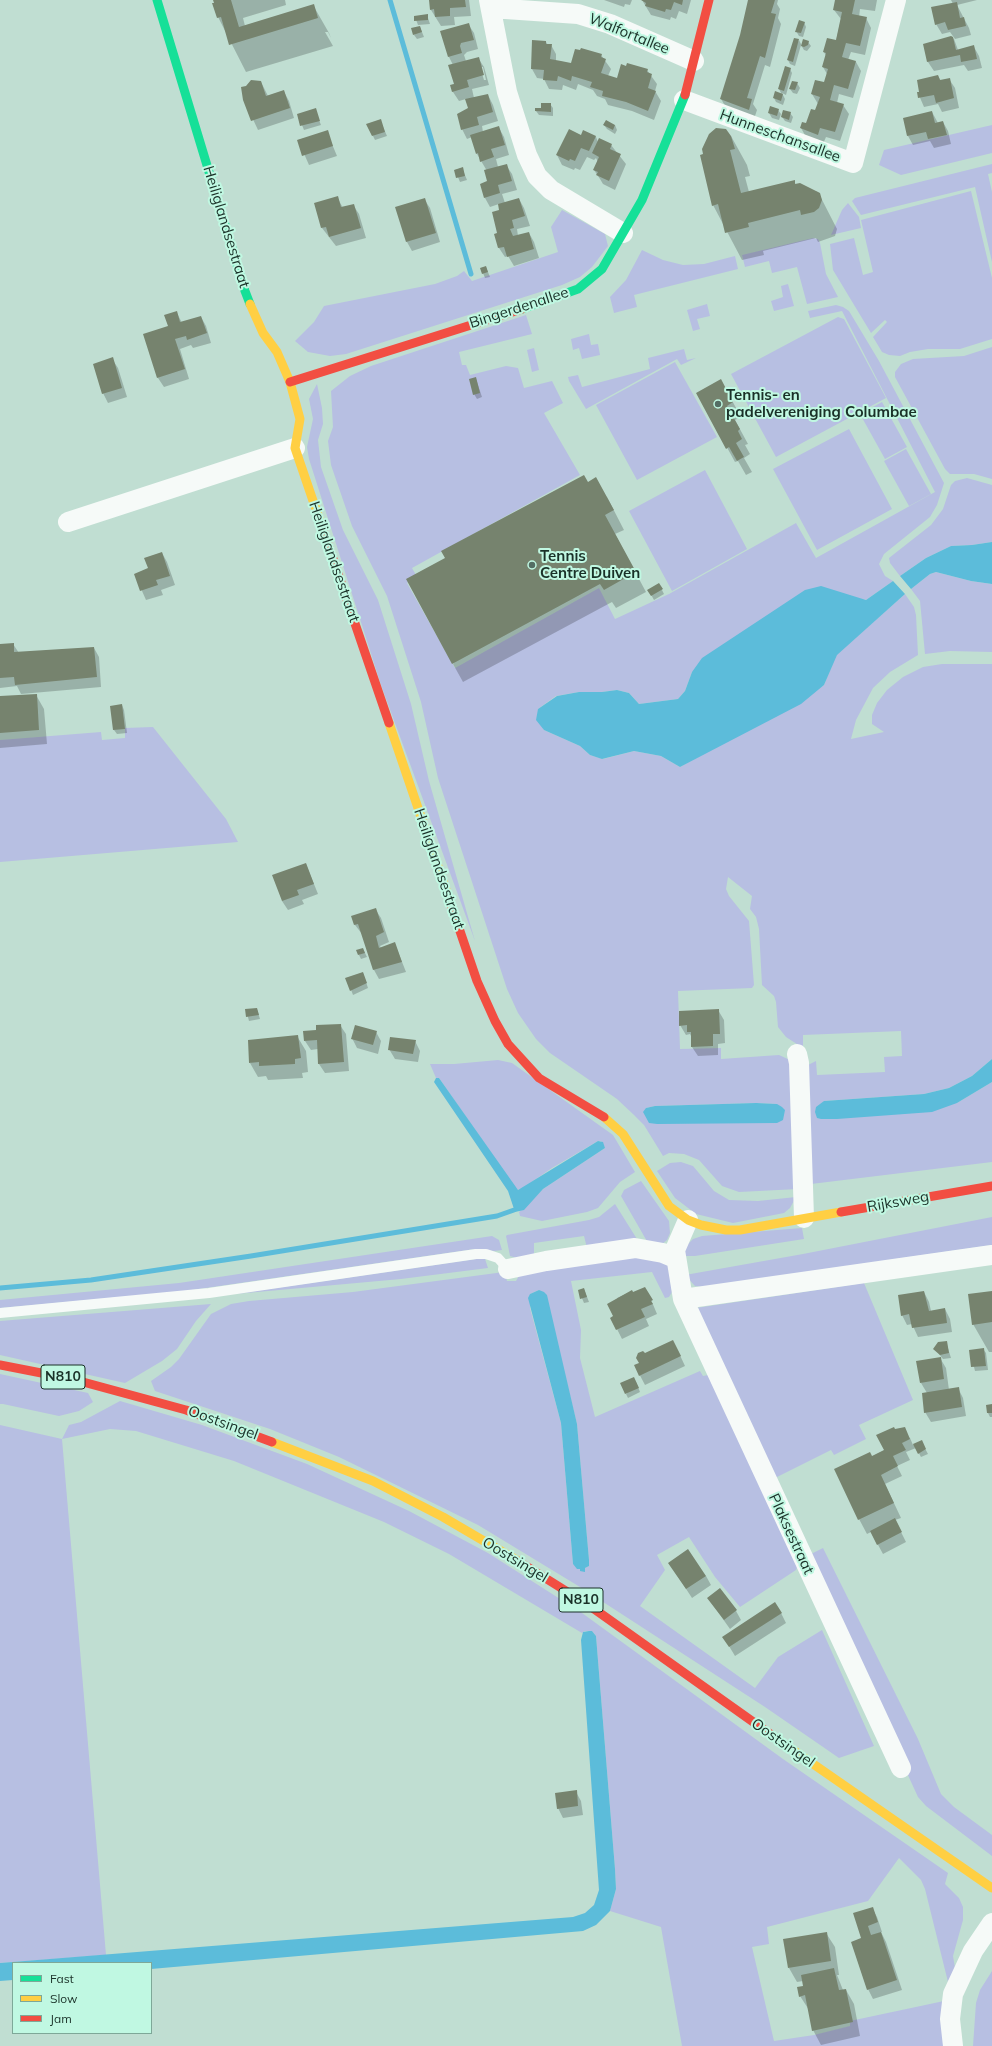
<!DOCTYPE html>
<style>
body{margin:0}
#map{position:relative;width:992px;height:2046px;overflow:hidden;background:#c0ded2;font-family:Mulish,sans-serif}
canvas{display:block}
.legend{position:absolute;left:12px;top:1962px;width:140px;height:72px;box-sizing:border-box;background:#c0f8e2;border:1px solid #7ea898;margin:0;padding:5px 7px;list-style:none;font-size:12px;color:#1a3128}
.legend li{display:flex;align-items:center;gap:8px;height:20px}
.legend b{width:20px;border:1px solid #7ea898}
</style>
<div id="map">
<canvas width="992" height="2046"></canvas>
<ul class="legend">
<li><b style="height:5px;background:#16e098"></b>Fast</li>
<li><b style="height:5px;background:#ffcf43"></b>Slow</li>
<li><b style="height:5px;background:#f24e42"></b>Jam</li>
</ul>
</div>
<script>
const ctx = document.querySelector('canvas').getContext('2d');
ctx.lineJoin = 'round';
function fill(path, color) { ctx.fillStyle = color; ctx.fill(path, 'evenodd'); }
const shape = rows => new Path2D(rows.map(r => 'M' + r).join(''));
function stroke(path, color, width, dash) { ctx.strokeStyle = color; ctx.lineWidth = width; ctx.lineCap = dash ? 'butt' : 'round'; ctx.setLineDash(dash || []); ctx.stroke(path); }
function label(font, color, halo, rows, align = 'center') {
  ctx.font = font + ' Mulish,sans-serif'; ctx.lineWidth = 4; ctx.setLineDash([]); ctx.textBaseline = 'middle'; ctx.strokeStyle = halo; ctx.fillStyle = color; for (const [text, x, y, turn = 0] of rows) {
    ctx.save(); ctx.translate(x, y); ctx.rotate((+turn || 0) * Math.PI / 180); ctx.textAlign = isNaN(turn) ? turn : align; if (halo) ctx.strokeText(text, 0, 0); ctx.fillText(text, 0, 0); ctx.restore();
  }
}
const green = shape([
 [992,125,992,153,901,175,879,165,884,150],
 [992,164,992,173,988,174,992,192,992,262,975,187,861,215,852,201,855,198],
 [971,191,992,278,992,339,960,349,928,349,910,352,900,356,889,355,882,352,873,337,887,322,885,320,871,333,833,270,830,244,854,238,863,275,873,272,861,220],
 [848,203,859,217,861,228,831,235,842,210],
 [562,210,605,234,608,246,592,267,580,277,562,285,346,354,330,356,308,352,295,341,314,322,324,306,435,284,457,276,464,271,472,281,558,252,551,227],
 [813,238,818,239,820,243,826,274,838,297,807,304,797,267,772,273,769,261,745,267,742,255],
 [642,250,663,260,683,265,704,264,735,256,738,269,634,295,637,307,614,313,610,297,626,280],
 [788,284,794,306,774,311,771,301,783,297,781,286],
 [707,304,710,316,697,319,700,329,693,331,687,310],
 [836,305,843,307,849,311,879,361,944,483,937,505,930,517,884,554,879,564,885,576,893,581,866,600,862,599,692,672,685,691,678,699,639,704,629,693,617,690,602,692,579,692,556,696,538,709,544,730,580,746,590,755,603,759,634,751,661,756,680,767,824,685,836,655,905,594,914,607,916,615,918,655,890,672,873,688,856,720,851,739,884,732,872,724,872,715,877,703,887,690,903,677,923,667,942,664,992,664,992,1059,972,1076,949,1088,924,1094,824,1101,957,1103,992,1082,992,1162,811,1184,808,1065,816,1061,817,1075,885,1072,884,1057,902,1056,901,1031,803,1035,803,1048,786,1037,778,1027,776,1002,774,996,762,985,759,929,756,917,750,909,752,896,728,877,726,889,729,896,749,921,754,985,752,988,678,991,680,1049,721,1048,721,1059,779,1055,790,1060,798,1189,739,1192,722,1186,699,1160,684,1154,669,1153,663,1156,644,1125,634,1115,617,1099,550,1053,536,1039,518,1013,507,989,438,778,421,702,387,596,352,526,331,465,328,441,333,427,331,391,350,376,371,366,526,315,532,334,459,352,462,365,466,365,470,375,506,366,518,368,524,388,552,381,563,403,544,413,580,475,412,568,416,575,407,583,455,668,599,588,615,619,669,594,796,523,816,558,935,492,842,311,810,318,808,311],
 [756,1103,777,1104,646,1108,655,1106],
 [838,317,844,319,886,398,776,457,731,374],
 [589,334,591,345,598,344,600,355,582,359,579,348,573,350,571,339],
 [992,347,992,479,974,474,950,474,945,469,895,377,895,372,901,364,913,359,964,356],
 [534,348,539,370,532,372,527,350],
 [684,349,687,360,696,358,681,365,677,359,586,409,569,381,568,377,578,375,582,387,650,369,648,358],
 [675,362,717,437,637,480,596,405],
 [317,384,322,408,323,424,318,440,321,467,343,530,378,600,411,704,429,781,475,941,381,685,309,459,307,447,313,419,309,399],
 [882,402,907,447,885,459,860,414],
 [849,429,892,509,817,550,773,469],
 [906,449,931,494,909,506,884,461],
 [705,470,747,549,672,591,629,511],
 [967,478,992,485,992,542,972,545,951,546,926,558,900,576,890,563,889,558,931,525,943,509,951,485,955,481],
 [936,572,971,581,992,584,992,652,950,651,925,654,920,601,911,589,930,574],
 [153,727,226,819,238,842,0,862,0,740,101,732,102,740,125,738,125,728],
 [498,1060,512,1063,613,1135,635,1172,620,1182,598,1208,587,1212,542,1221,520,1216,519,1212,543,1189,605,1148,601,1141,598,1141,552,1168,523,1188,518,1190,515,1188,439,1078,436,1078,430,1064,454,1064],
 [681,1162,693,1166,714,1191,729,1200,758,1201,796,1197,790,1208,784,1213,733,1223,696,1214,675,1198,657,1171,670,1163],
 [641,1181,669,1221,670,1233,667,1240,662,1244,648,1243,621,1196,624,1190],
 [615,1204,637,1239,587,1248,584,1236,534,1243,534,1256,517,1258,510,1256,506,1236,507,1235,589,1220,599,1217],
 [992,1217,992,1245,704,1287,695,1286,685,1275,803,1254],
 [802,1228,804,1239,695,1256,685,1256,684,1248,693,1239,702,1236],
 [492,1236,499,1240,502,1250,494,1251,475,1249,178,1292,0,1308,0,1300,179,1283],
 [643,1254,668,1263,672,1292,669,1297,665,1298,652,1272,571,1281,581,1330,580,1358,595,1417,700,1371,703,1376,708,1375,798,1565,796,1570,740,1607,715,1577,689,1537,657,1555,665,1570,640,1606,755,1688,778,1657,822,1630,874,1746,839,1758,765,1707,580,1587,478,1525,339,1457,270,1429,155,1391,151,1381,171,1367,179,1359,211,1314,231,1304,249,1301,353,1292,504,1272,507,1281,516,1281,520,1274],
 [539,1290,556,1339,577,1424,589,1560,589,1566,585,1568,580,1568,573,1564,561,1423,530,1308,530,1294],
 [476,1259,485,1259,488,1268,401,1279,235,1294],
 [864,1283,913,1400,859,1425,866,1439,834,1455,831,1450,773,1479,696,1308],
 [211,1304,196,1321,177,1349,162,1361,125,1383,0,1355,0,1321],
 [0,1374,88,1393,93,1402,79,1411,59,1416,3,1404,0,1404],
 [120,1401,202,1425,307,1464,409,1511,488,1553,582,1613,783,1759,948,1873,945,1884,959,1898,963,1907,963,1920,953,1956,955,1968,948,1982,925,1889,921,1880,899,1858,868,1901,767,1927,769,1944,752,1947,774,2041,814,2035,850,2026,850,2021,944,2001,949,2046,682,2046,661,1927,610,1911,616,1889,615,1869,596,1636,592,1631,585,1631,582,1633,449,1554,384,1522,234,1461,136,1431,110,1429,62,1439,106,1955,0,1963,0,1425,62,1439,69,1425,81,1422],
 [823,1548,918,1739,941,1794,954,1807,992,1835,992,1856,926,1806,918,1797,807,1556],
 [992,1971,992,2046,973,2046,976,2003,980,1990]
]);
const water = shape([
 [992,542,992,584,971,581,936,572,930,574,911,589,900,576,926,558,951,546,972,545],
 [893,581,905,594,837,655,824,685,801,704,680,767,661,756,634,751,602,759,590,755,580,746,544,730,536,720,538,709,557,696,579,692,602,692,617,690,629,693,639,704,678,699,685,691,692,672,702,658,805,590,821,586,866,600],
 [992,1059,992,1082,957,1103,932,1112,837,1119,821,1119,817,1118,815,1112,816,1107,824,1101,924,1094,949,1088,972,1076],
 [436,1078,439,1078,518,1190,598,1141,603,1142,605,1148,543,1189,524,1210,515,1212,508,1191,434,1082],
 [756,1103,777,1104,782,1107,785,1110,783,1120,777,1123,657,1124,649,1123,643,1112,646,1108,655,1106],
 [539,1290,544,1292,547,1295,577,1424,589,1560,589,1566,585,1568,585,1572,580,1571,580,1569,577,1569,573,1564,561,1423,528,1298,530,1294],
 [589,1631,592,1631,596,1636,615,1869,616,1889,610,1911,596,1925,583,1931,151,1969,151,1963,13,1963,13,1980,0,1981,0,1963,573,1917,585,1913,594,1905,599,1890,581,1640,583,1632]
]);
const shadow = shape([
 [214,0,285,0,286,5,243,18,245,26,313,5,329,33,331,38,328,32,325,32,333,46,246,72,218,17],
 [430,0,469,0,471,16,454,17,455,25,441,26,431,10],
 [604,0,632,0,630,5,625,4,624,7],
 [642,0,641,0,691,0,687,14,679,11,676,19,671,17,670,20,651,15],
 [749,0,778,0,777,4,780,9,778,18,781,24,770,67,765,65,753,104,757,110,754,119,727,109,721,99,741,36],
 [836,0,877,0,875,11,860,9,859,17,866,18,871,28,865,55,851,52,848,60,856,62,861,71,853,98,839,94,837,103,843,105,849,114,840,141,826,137,823,144,806,137,801,128,807,124,816,112,818,104,812,94,825,84,827,74,823,67,826,56,824,52,836,41,841,19,834,10],
 [951,0,977,0,957,5,969,28,971,35,955,39,950,32,942,34,936,24,953,4],
 [427,15,430,24,418,25,415,17],
 [804,22,806,27,803,37,799,36,796,31],
 [468,24,474,33,478,49,467,52,464,55,466,61,478,58,484,67,489,85,472,89,474,98,488,95,493,105,498,121,482,126,483,132,499,128,504,137,509,155,496,159,498,167,506,165,512,174,517,190,502,194,505,203,519,199,524,208,530,226,517,229,518,236,529,233,534,242,539,258,514,266,508,256,505,257,499,248,496,234,498,234,501,211,499,204,490,207,485,198,489,182,487,171,477,154,472,137,467,139,462,129,469,109,466,99,459,101,453,92,451,85,455,84,453,65,449,57,441,32],
 [480,67,483,67,486,80,484,80],
 [420,27,424,37,417,39,414,35],
 [951,37,954,39,958,50,974,47,979,56,982,68,968,71,964,65,934,71,928,62,924,45],
 [799,40,802,46,808,42,811,46,807,51,804,50,801,45,795,66,790,64,788,60],
 [546,42,548,45,551,45,556,54,556,61,571,64,601,55,611,69,608,76,617,79,647,70,657,84,655,91,661,101,654,120,632,111,608,105,605,99,597,96,593,90,578,84,576,90,563,85,562,90,549,89,544,79,537,78,532,69],
 [790,69,792,73,786,95,782,93,785,99,783,105,776,102,774,98,782,95,779,89],
 [938,76,941,81,949,79,955,88,959,108,942,112,938,104,924,107,918,93,921,92],
 [253,81,261,82,268,96,284,92,289,101,294,118,258,130,244,100,248,84],
 [797,83,800,88,797,94,793,93,790,89],
 [550,104,553,108,553,116,539,115,536,111],
 [315,110,321,125,304,130,298,115],
 [778,110,781,114,779,120,772,118,769,113],
 [932,112,938,123,943,122,948,131,951,144,934,148,930,141,913,145,908,136,904,119],
 [790,113,793,117,791,123,785,121,782,117],
 [380,120,387,136,375,140,373,136],
 [604,125,615,125,617,130,615,134,607,129],
 [584,131,596,137,598,142,611,145,626,164,615,190,603,184,600,179,594,170,598,162,596,158,594,160,587,157,580,170,575,168,574,170,562,165,557,155,581,136],
 [327,132,337,156,309,165,298,140],
 [731,136,747,165,750,176,745,177,749,192,794,181,796,185,818,192,837,229,835,236,818,242,816,238,763,251,764,255,742,260,713,205],
 [462,168,467,180,460,182,455,170],
 [337,197,343,208,353,205,359,214,366,238,336,246,322,228],
 [424,199,430,208,440,242,412,251,407,242,396,208],
 [486,267,490,277,485,278,481,268],
 [177,313,182,323,201,317,206,326,211,343,193,348,191,345,180,349,189,379,164,387,158,378,169,327],
 [112,359,118,368,127,397,108,403,103,393],
 [476,379,482,397,477,399,474,394],
 [697,393,729,395,741,417,735,420,748,444,745,445,750,454,744,458,752,472,746,475,738,461,735,462],
 [588,483,607,497,624,530,615,534,646,592,616,608,612,602,463,682,453,664],
 [162,553,167,562,175,585,161,590,163,595,146,600,135,575,149,569],
 [659,584,664,594,654,600,649,591],
 [13,644,19,653,94,648,99,657,101,687,21,694,17,686,0,688,0,645],
 [36,695,44,709,47,744,0,748,0,697],
 [122,705,124,710,127,733,117,734,114,730],
 [306,864,318,894,302,900,304,904,288,910,282,901],
 [375,909,381,918,389,942,380,946,381,948,395,944,406,972,379,979,374,970,362,934,355,925,353,916],
 [363,949,367,957,361,959,359,955],
 [363,973,368,988,353,995,347,979],
 [257,1009,260,1019,249,1021,246,1010],
 [718,1010,724,1020,725,1043,718,1044,718,1055,698,1056,692,1047,692,1038,690,1034,686,1035,680,1025],
 [340,1025,346,1034,349,1071,325,1073,319,1064,318,1049,311,1050,305,1041,317,1031],
 [376,1032,381,1041,378,1054,357,1048,352,1038],
 [297,1036,306,1051,308,1072,302,1073,303,1078,268,1080,266,1076,258,1077,250,1063],
 [415,1041,420,1051,418,1062,395,1059,389,1049],
 [584,1289,589,1302,584,1303,579,1291],
 [632,1291,633,1293,649,1295,657,1314,646,1319,649,1326,622,1339,617,1329,617,1298],
 [924,1292,929,1302,931,1311,945,1309,950,1319,952,1332,918,1337,912,1324,907,1325,902,1315],
 [992,1292,992,1352,989,1352,973,1324],
 [946,1342,951,1358,943,1359,935,1349],
 [983,1349,986,1353,988,1370,975,1371,970,1351],
 [678,1351,685,1366,645,1385,635,1366,640,1364,645,1354],
 [940,1358,946,1368,949,1390,958,1388,963,1398,966,1416,931,1422,925,1412,927,1393,921,1383],
 [636,1382,640,1392,628,1398,626,1394],
 [992,1405,992,1417,990,1417,988,1413],
 [895,1430,910,1438,913,1445,921,1441,928,1454,921,1457,916,1448,906,1452,910,1460,897,1466,902,1476,885,1484,901,1518,895,1520,906,1542,883,1554,871,1532,867,1534,859,1519,872,1457,885,1450],
 [675,1572,706,1576,711,1585,692,1598],
 [708,1598,736,1611,741,1620,730,1629],
 [781,1613,786,1623,735,1656,729,1646],
 [576,1792,581,1801,583,1815,563,1818,558,1808],
 [872,1908,877,1917,882,1932,881,1932,886,1942,902,1990,873,1999,868,1989,862,1939],
 [826,1933,835,1947,839,1975,837,1975,843,1990,846,1990,854,2004,860,2036,821,2045,813,2030,809,2010,800,1996,804,1987,803,1981,797,1982,789,1968]
]);
const stream = shape([
 [390,0,471,274],
 [0,1288,91,1280,251,1256,497,1216,514,1210]
]);
const building = shape([
 [213,0,231,0,239,27,314,4,318,18,229,45,221,17,217,18,212,3,214,3],
 [429,0,465,0,466,7,450,8,450,16,435,17,434,9,430,10],
 [641,0,683,0,682,5,674,2,671,10,666,9,665,12,645,6,646,3],
 [748,0,775,0,771,13,776,14,765,58,760,56,747,98,752,99,749,110,720,99,740,35],
 [835,0,855,0,852,14,867,17,860,46,846,43,842,57,856,61,848,89,834,85,830,100,844,104,835,132,820,128,818,135,800,128,802,122,806,123,811,109,815,110,820,97,811,94,815,80,824,82,828,69,822,67,826,53,823,52,827,38,836,40,842,12,833,10],
 [957,2,960,18,964,17,966,26,948,30,945,22,935,25,931,7],
 [428,14,428,20,414,21,414,16],
 [799,20,805,22,801,33,795,32],
 [469,23,474,40,461,43,460,46,462,53,448,57,440,31],
 [420,26,422,32,413,35,411,28],
 [951,36,953,37,956,50,974,45,977,59,961,62,960,55,927,62,923,44],
 [794,38,799,39,793,62,787,60],
 [803,39,809,41,808,45,804,47,801,46],
 [532,40,546,41,546,44,552,44,550,59,561,61,571,63,575,49,580,50,581,48,602,54,601,57,606,59,601,73,617,78,621,64,626,66,627,63,648,69,647,72,652,74,648,88,656,91,648,111,626,102,602,96,603,91,590,87,592,82,572,76,571,81,558,76,557,81,543,80,544,70,531,69],
 [479,57,484,75,467,80,469,87,452,92,450,85,454,84,448,65],
 [785,66,791,68,784,91,778,89],
 [938,75,940,80,950,78,954,98,936,103,934,95,918,98,917,92,919,92,917,80],
 [251,80,261,81,266,96,284,90,290,108,251,121,243,100,241,87,246,86],
 [792,81,798,82,795,90,789,89],
 [775,91,783,94,781,101,773,98],
 [488,94,493,112,477,117,479,125,461,130,457,114,468,108,465,99],
 [541,103,551,103,551,112,535,111,535,108,541,108],
 [770,106,779,109,777,116,768,113],
 [316,108,320,121,300,126,297,114],
 [783,110,791,112,789,120,781,117],
 [932,111,935,123,943,121,947,135,928,139,926,132,907,136,903,118],
 [381,119,385,132,372,136,366,124],
 [606,120,615,125,613,130,603,125],
 [499,126,505,145,491,149,494,157,480,162,478,153,476,154,470,135],
 [716,128,726,129,731,136,735,149,730,150,741,193,795,180,795,184,800,183,820,193,822,200,819,208,814,212,801,215,800,210,748,223,749,227,725,233,718,204,712,206,700,155,703,154,702,149,709,134],
 [569,129,581,135,583,130,596,136,589,151,581,148,575,161,570,159,569,161,556,155],
 [328,130,333,146,302,156,297,140],
 [599,138,612,144,610,149,621,154,609,181,596,175,598,172,593,170,599,157,592,153],
 [507,164,512,181,498,185,500,193,484,198,480,184,487,181,484,170],
 [463,167,465,176,456,178,454,170],
 [338,196,341,207,354,204,361,228,329,237,326,227,321,228,314,203],
 [425,198,436,233,406,242,395,207],
 [519,198,525,216,512,220,514,228,510,229,513,236,529,232,534,249,507,257,504,247,498,248,494,234,497,233,492,212,499,210,498,204],
 [486,266,488,272,482,274,480,268],
 [177,311,180,322,201,316,207,333,187,340,186,336,175,339,185,369,157,378,143,334,168,326,164,315],
 [113,357,122,388,102,394,93,364],
 [476,377,480,393,473,395,469,379],
 [721,379,733,402,727,406,740,429,738,431,742,439,736,443,744,457,737,461,729,447,726,449,696,393],
 [584,475,588,482,596,477,614,510,605,515,636,572,604,590,600,584,452,664,406,579,445,558,441,551],
 [162,552,170,576,156,580,158,585,140,591,134,574,148,568,144,558],
 [659,583,663,589,651,596,647,590],
 [14,643,14,652,94,647,97,677,15,685,14,677,0,678,0,644],
 [37,694,39,730,0,733,0,696],
 [122,704,125,729,113,730,110,706],
 [306,863,314,884,297,890,299,895,282,901,272,875],
 [376,908,384,932,376,936,379,948,395,942,402,962,373,970,358,924,354,925,351,916],
 [363,948,365,953,358,955,356,950],
 [363,972,367,983,350,991,345,978],
 [257,1008,259,1015,246,1017,245,1009],
 [719,1009,720,1034,713,1034,713,1046,691,1047,691,1032,687,1032,687,1025,679,1026,679,1011],
 [341,1024,344,1062,318,1064,317,1040,304,1041,303,1031,316,1030,316,1025],
 [355,1025,377,1031,373,1045,351,1039],
 [298,1035,301,1058,295,1059,295,1064,259,1066,259,1062,249,1063,248,1040],
 [390,1037,416,1040,413,1054,388,1050],
 [645,1287,653,1300,651,1301,653,1304,641,1309,645,1317,616,1330,610,1318,613,1316,607,1304,632,1290,633,1292],
 [584,1288,587,1297,580,1299,578,1290],
 [924,1291,929,1311,945,1308,947,1323,912,1328,909,1314,901,1316,898,1295],
 [992,1291,992,1322,972,1325,968,1294],
 [673,1340,681,1356,639,1376,634,1365,639,1363,636,1358,638,1353,643,1351,645,1353],
 [947,1341,949,1353,940,1355,933,1349,938,1342],
 [984,1348,986,1366,971,1367,969,1350],
 [941,1357,944,1379,920,1383,916,1361],
 [634,1377,639,1388,625,1394,620,1383],
 [959,1387,962,1407,924,1413,922,1393],
 [992,1404,992,1413,987,1413,986,1405],
 [894,1427,895,1429,905,1427,910,1439,902,1443,906,1450,893,1456,898,1466,881,1475,894,1503,858,1520,834,1469,870,1452,872,1456,884,1450,876,1435],
 [922,1440,926,1449,918,1454,913,1444],
 [895,1518,902,1532,877,1545,870,1531],
 [688,1549,706,1576,686,1589,668,1563],
 [720,1588,737,1610,724,1620,707,1598],
 [775,1602,782,1613,729,1647,722,1637],
 [577,1790,578,1806,557,1809,555,1793],
 [873,1907,878,1922,868,1926,871,1935,881,1932,897,1980,867,1990,851,1942,861,1938,853,1913],
 [827,1932,831,1961,788,1968,783,1939],
 [834,1968,839,1990,846,1989,853,2022,812,2031,805,1995,799,1997,797,1987,803,1986,801,1975]
]);
const lane = shape([
 [0,1313,209,1293,476,1254,486,1254,498,1258,508,1269]
]);
const street = shape([
 [489,0,507,92,527,155,537,176,551,190,623,233],
 [491,8,578,14,610,24,694,61],
 [684,100,853,163,896,0],
 [68,522,295,448],
 [797,1054,799,1063,804,1218],
 [688,1220,675,1250,683,1299,901,1768],
 [508,1269,546,1261,635,1248,663,1253,675,1258],
 [683,1299,992,1255],
 [953,2046,950,2019,953,1994,973,1951,992,1923]
]);
const fast = shape([
 [157,0,245,291,250,304],
 [522,309,578,289,602,269,642,200,685,95]
]);
const slow = shape([
 [250,304,263,333,277,352,290,382,300,419,295,448,322,527],
 [389,723,447,893],
 [604,1117,623,1134,669,1206,688,1220,701,1225,726,1230,740,1230,841,1212],
 [272,1442,373,1481,443,1517,518,1561],
 [780,1741,992,1888]
]);
const jam = shape([
 [685,95,709,0],
 [290,382,522,309],
 [322,527,389,723],
 [447,893,477,981,495,1021,508,1044,539,1078,604,1117],
 [841,1212,992,1186],
 [0,1365,72,1379,186,1410,272,1442],
 [518,1561,590,1606,780,1741]
]);
const markers = [
 [718,404,4,"#546e64"],
 [532,565,4,"#546e64"]
];
const shields = [
 [63,1377,44],
 [581,1600,44]
];
const shieldNames = [
 ["N810",63,1377],
 ["N810",581,1600]
];
const streetNames = [
 ["Walfortallee",629,34,22],
 ["Hunneschansallee",780,136,20],
 ["Heiliglandsestraat",226,227,73],
 ["Bingerdenallee",519,308,-18],
 ["Heiliglandsestraat",334,562,71],
 ["Heiliglandsestraat",439,869,71],
 ["Rijksweg",898,1202,-10],
 ["Oostsingel",223,1423,20],
 ["Plaksestraat",791,1534,65],
 ["Oostsingel",515,1560,31],
 ["Oostsingel",783,1743,35]
];
const poiNames = [
 ["Tennis- en",726,395],
 ["padelvereniging Columbae",726,412],
 ["Tennis",540,556],
 ["Centre Duiven",540,573]
];
fill(green, '#b7bfe2');
fill(water, '#5cbcda');
fill(shadow, '#0003');
stroke(stream, '#5cbcda', 5);
fill(building, '#76836e');
stroke(lane, '#f6faf8', 10);
stroke(street, '#f6faf8', 20);
stroke(fast, '#16e098', 9);
stroke(slow, '#ffcf43', 9);
stroke(jam, '#f24e42', 9);
for (const [x, y, r, color] of markers) { const dot = new Path2D(); dot.arc(x, y, r, 0, 2 * Math.PI); ctx.fillStyle = color; ctx.fill(dot); stroke(dot, '#c0f8e2', 1.5); }
for (const [x, y, w] of shields) { const box = new Path2D(); box.roundRect(x - w / 2, y - 12, w, 24, 3); ctx.fillStyle = '#c0f8e2'; ctx.fill(box); stroke(box, '#1a3128', 1); }
label('bold 14px', '#1a3128', null, shieldNames);
label('15px', '#1a3128', '#c0f8e2', streetNames);
label('bold 15px', '#1a3128', '#c0f8e2', poiNames, 'left');
</script>
